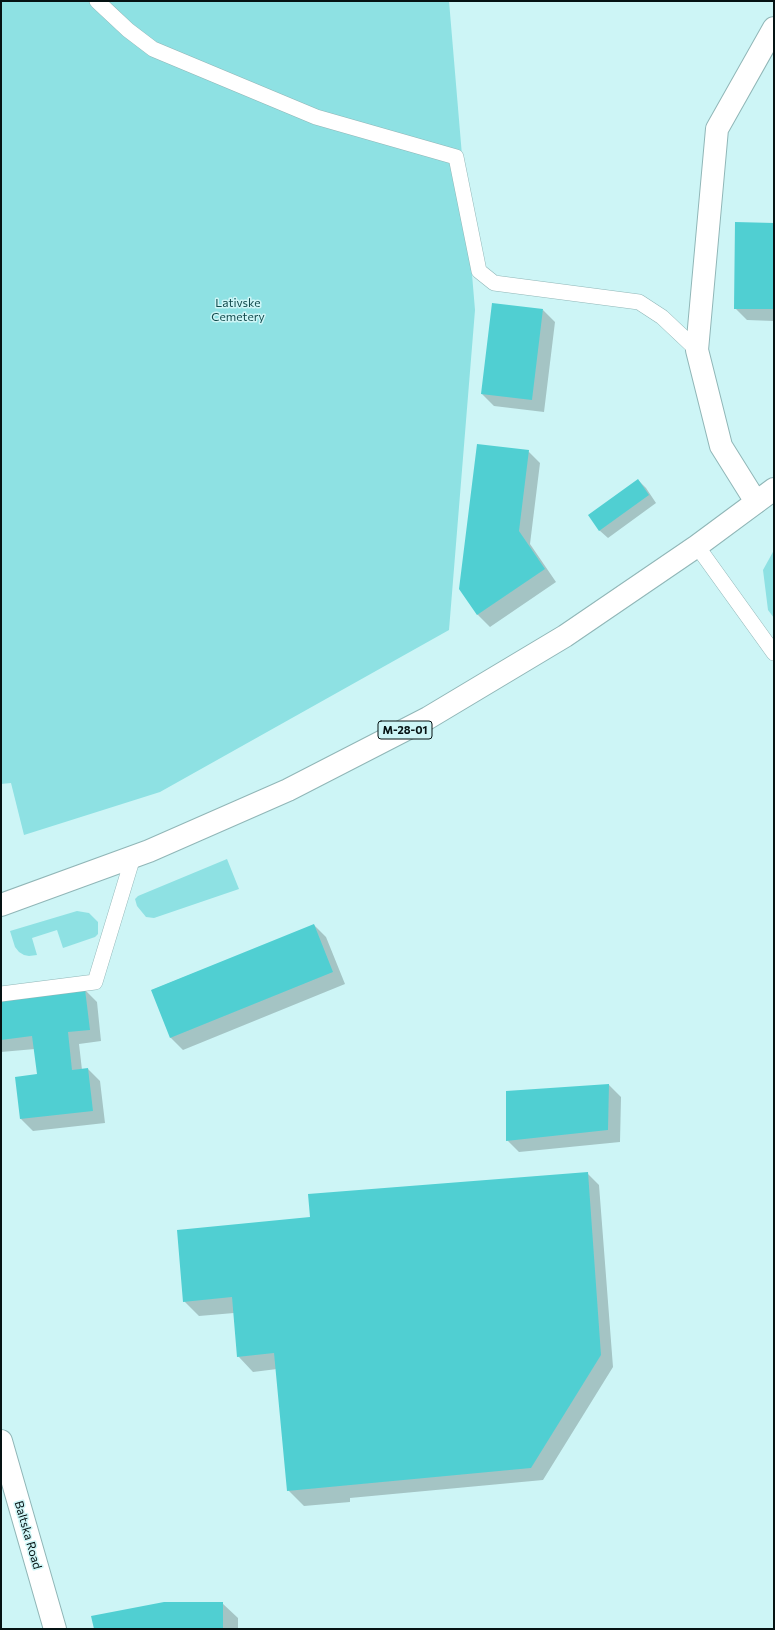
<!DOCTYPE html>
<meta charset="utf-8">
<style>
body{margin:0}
#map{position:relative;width:775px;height:1630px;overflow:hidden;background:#cdf5f6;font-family:Commissioner,sans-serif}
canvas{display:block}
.frame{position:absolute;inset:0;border:2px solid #051213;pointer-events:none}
</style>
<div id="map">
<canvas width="775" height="1630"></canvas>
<div class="frame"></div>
</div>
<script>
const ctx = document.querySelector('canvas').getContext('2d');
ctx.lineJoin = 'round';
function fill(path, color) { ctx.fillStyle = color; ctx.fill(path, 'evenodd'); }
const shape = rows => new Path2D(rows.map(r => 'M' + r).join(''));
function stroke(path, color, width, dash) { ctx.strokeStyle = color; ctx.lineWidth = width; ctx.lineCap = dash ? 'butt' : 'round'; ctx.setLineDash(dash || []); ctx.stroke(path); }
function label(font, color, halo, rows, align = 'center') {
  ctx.font = font + ' Commissioner,sans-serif'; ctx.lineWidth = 3; ctx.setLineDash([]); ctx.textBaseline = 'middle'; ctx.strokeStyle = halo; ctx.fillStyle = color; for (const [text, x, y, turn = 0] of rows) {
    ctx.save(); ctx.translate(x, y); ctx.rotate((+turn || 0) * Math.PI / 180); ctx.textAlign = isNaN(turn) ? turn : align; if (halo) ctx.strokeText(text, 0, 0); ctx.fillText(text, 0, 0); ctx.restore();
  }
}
const green = shape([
 [1,1,449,1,475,310,449,630,160,792,24,835,11,783,1,784],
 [774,550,774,618,768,610,763,570],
 [227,859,239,889,154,918,146,917,137,906,135,899,138,896],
 [77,911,89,913,98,922,98,934,95,937,63,948,57,930,32,938,37,955,29,956,24,955,19,952,15,947,10,931]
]);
const shadow = shape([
 [774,224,774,321,747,320,735,308],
 [543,310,555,322,544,412,494,406,482,394],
 [528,451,540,463,530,544,556,582,490,627,478,615,460,589],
 [638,480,646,488,656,503,608,538,599,530],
 [314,925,326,937,345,984,183,1050,171,1038,152,990],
 [85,990,97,1002,101,1041,79,1044,82,1070,88,1069,100,1081,105,1123,33,1131,21,1119,16,1078,38,1075,35,1049,1,1052,1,1000],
 [609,1085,621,1097,620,1142,519,1152,507,1140],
 [587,1173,599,1185,613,1367,543,1480,350,1498,350,1502,304,1506,288,1490,277,1369,253,1372,238,1356,234,1313,199,1316,184,1301,309,1218],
 [222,1603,238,1618,238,1629,95,1629]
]);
const building = shape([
 [735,222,774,223,774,309,734,309],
 [492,303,543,309,532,400,481,394],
 [477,444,529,450,519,531,545,569,477,615,459,589],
 [638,479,649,495,599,531,588,515],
 [314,924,333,972,170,1038,151,990],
 [85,989,90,1030,68,1032,72,1070,88,1068,93,1111,20,1119,15,1077,37,1074,32,1036,1,1040,1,999],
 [609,1084,608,1130,506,1141,506,1091],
 [588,1172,601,1355,531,1468,287,1491,274,1353,237,1357,232,1297,183,1302,177,1230,310,1217,308,1194],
 [164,1602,223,1602,223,1629,94,1629,91,1616]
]);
const service = shape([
 [97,1,128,30,153,49,316,117,456,157,479,271,494,283,639,302,662,317,697,350],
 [697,546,774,653],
 [1,994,95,982,133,857]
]);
const minor = shape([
 [756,502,721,446,697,350,717,129,774,28]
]);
const secondary = shape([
 [1,1441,55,1629]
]);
const trunk = shape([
 [1,905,149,851,288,790,428,718,565,636,697,546,774,489]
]);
const shields = [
 [405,730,54]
];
const shieldNames = [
 ["М-28-01",405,730]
];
const parkNames = [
 ["Lativske",238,303],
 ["Cemetery",238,317]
];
const streetNames = [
 ["Baltska Road",28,1535,74]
];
fill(green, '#8ee1e3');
fill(shadow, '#0003');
fill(building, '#50cfd2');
stroke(service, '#90b6b7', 16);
stroke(minor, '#90b6b7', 24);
stroke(secondary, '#90b6b7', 24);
stroke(trunk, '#90b6b7', 24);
stroke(service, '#fff', 15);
stroke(minor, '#fff', 22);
stroke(secondary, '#fff', 22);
stroke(trunk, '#fff', 22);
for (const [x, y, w] of shields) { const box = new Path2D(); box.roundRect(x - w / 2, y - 9, w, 18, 3); ctx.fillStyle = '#cdf5f6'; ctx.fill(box); stroke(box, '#051213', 1); }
label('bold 11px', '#051213', null, shieldNames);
label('12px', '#124a4c', '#cdf5f6', parkNames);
label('12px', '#051213', '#cdf5f6', streetNames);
</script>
